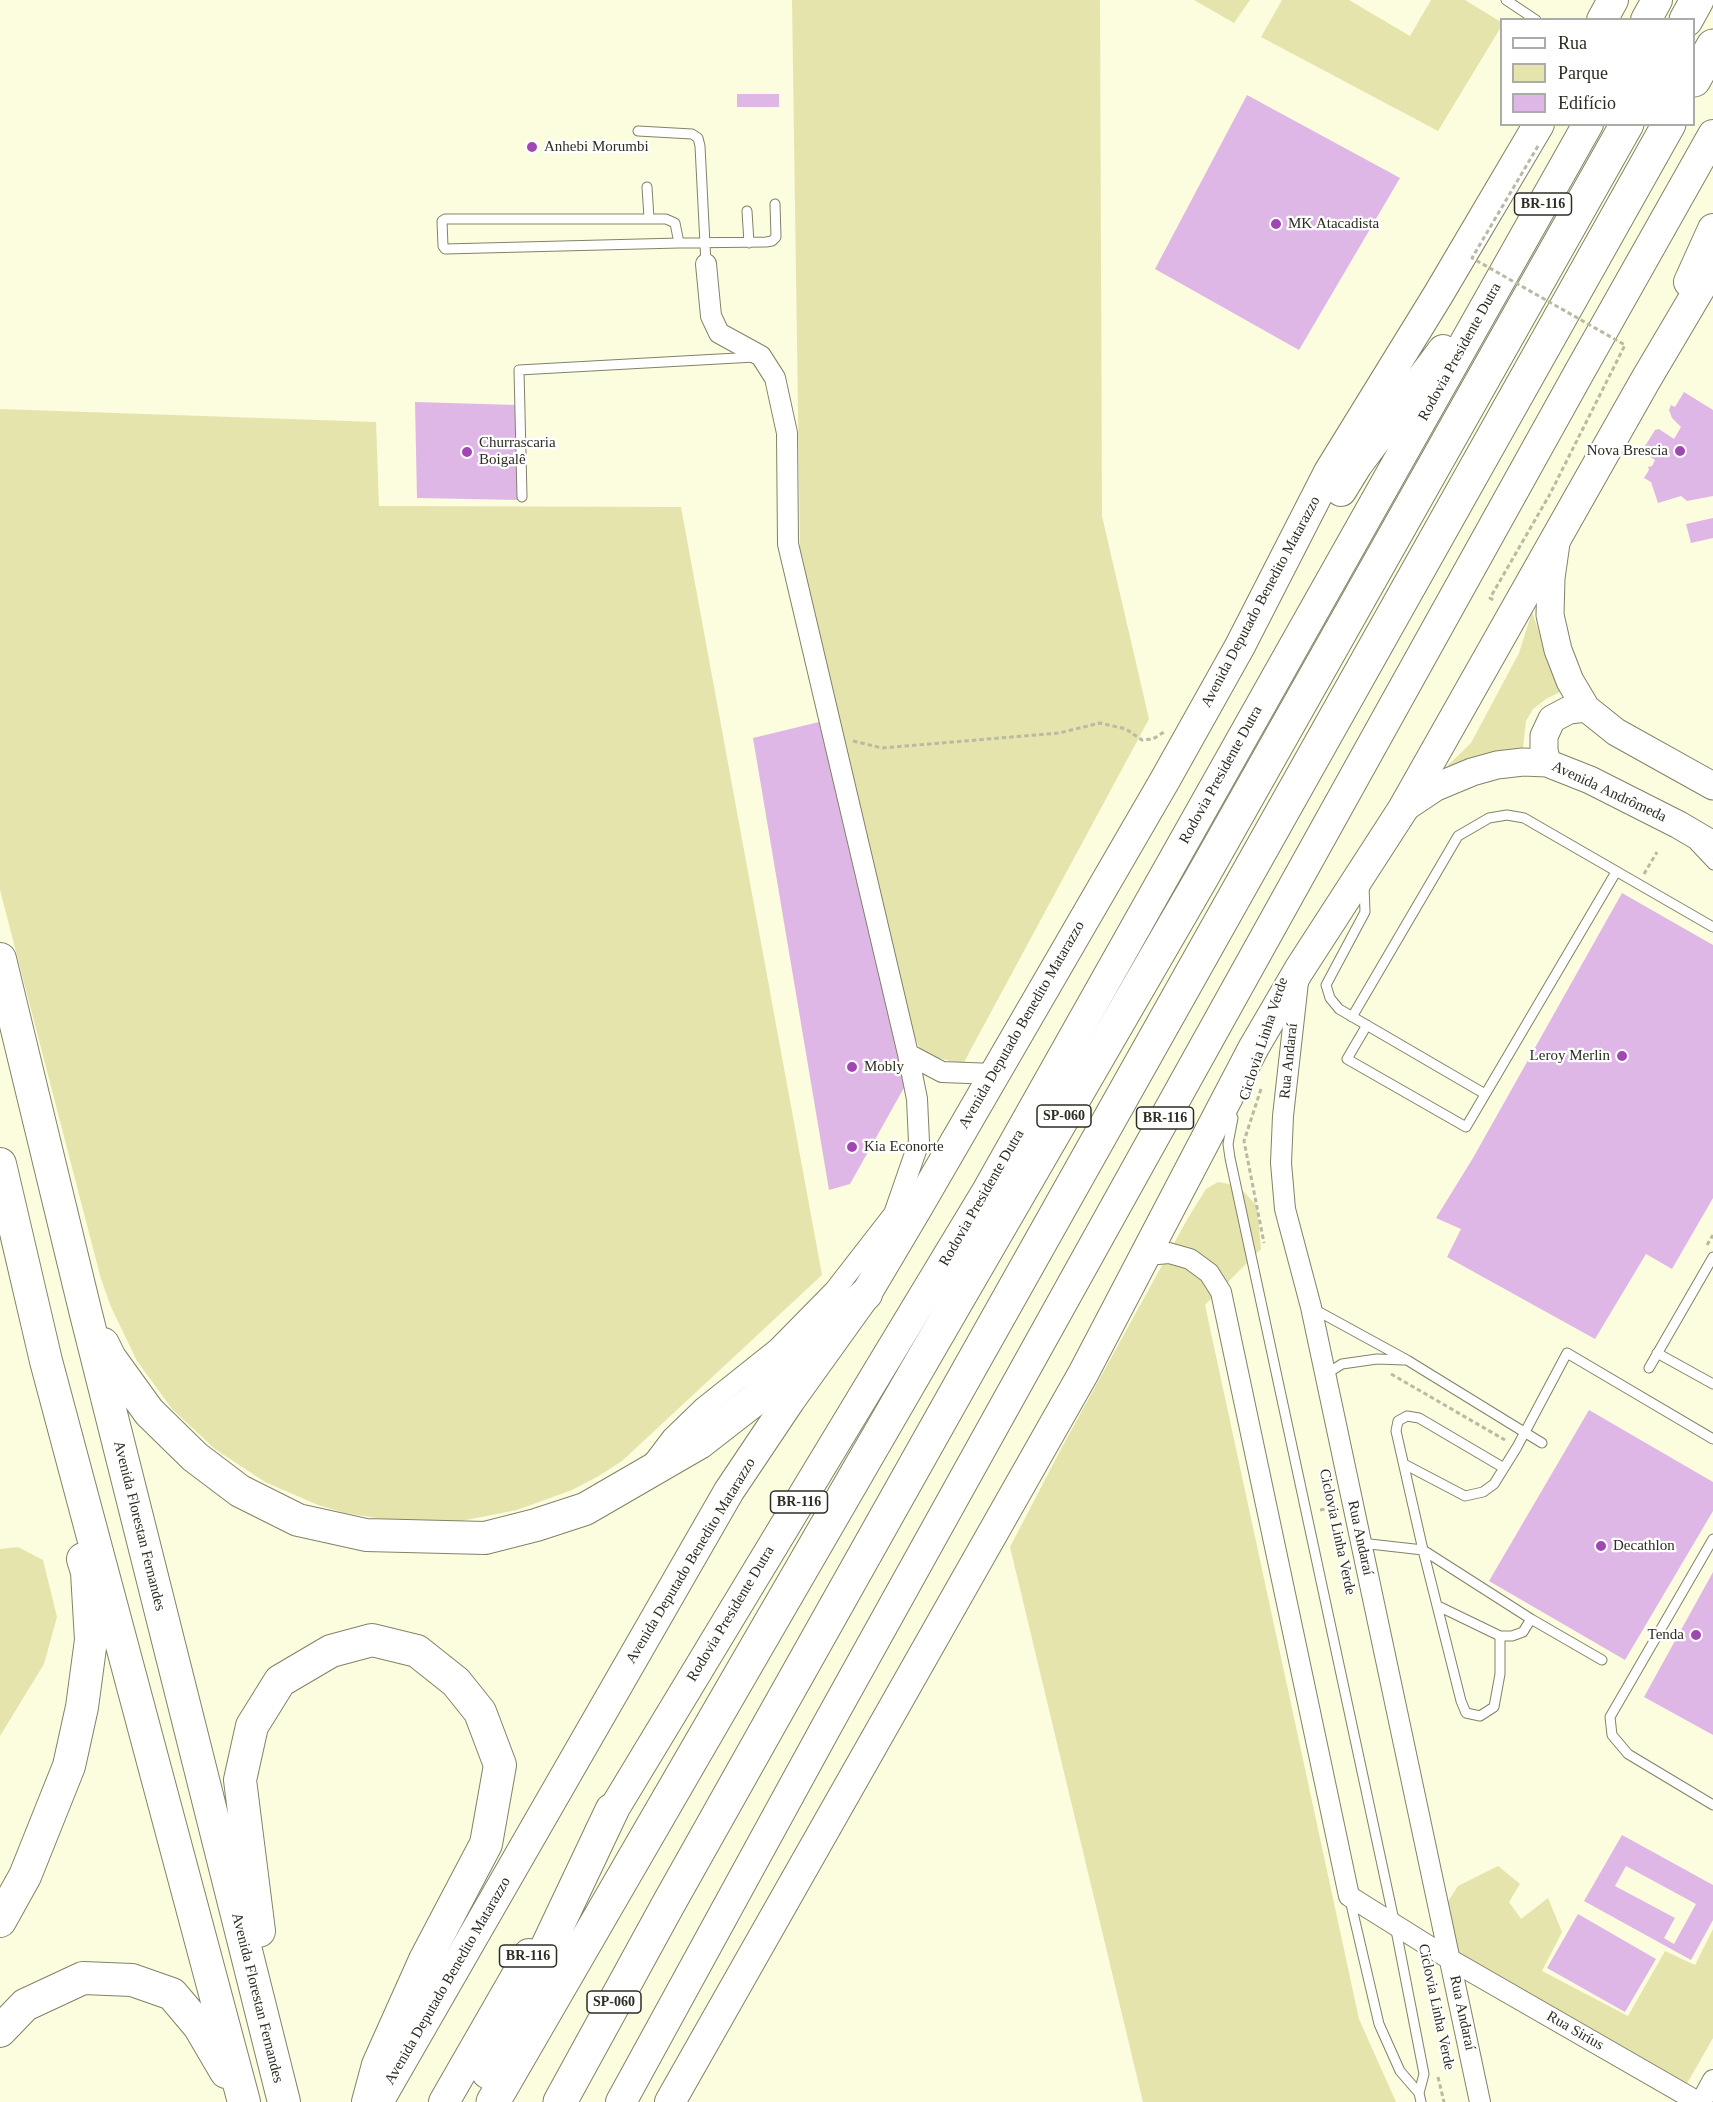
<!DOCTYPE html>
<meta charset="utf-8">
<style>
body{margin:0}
#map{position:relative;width:1713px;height:2102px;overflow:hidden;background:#fcfcdf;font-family:"Times New Roman",serif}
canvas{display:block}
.legend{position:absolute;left:1500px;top:18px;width:195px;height:108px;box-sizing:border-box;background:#fff;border:2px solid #ababa7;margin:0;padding:8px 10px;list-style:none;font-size:18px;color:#2d2d22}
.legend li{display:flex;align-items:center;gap:12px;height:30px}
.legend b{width:30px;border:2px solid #ababa7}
</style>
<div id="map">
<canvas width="1713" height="2102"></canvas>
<ul class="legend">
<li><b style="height:8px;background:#fff"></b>Rua</li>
<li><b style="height:16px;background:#e6e4ad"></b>Parque</li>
<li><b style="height:16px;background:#dfb7e7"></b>Edifício</li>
</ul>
</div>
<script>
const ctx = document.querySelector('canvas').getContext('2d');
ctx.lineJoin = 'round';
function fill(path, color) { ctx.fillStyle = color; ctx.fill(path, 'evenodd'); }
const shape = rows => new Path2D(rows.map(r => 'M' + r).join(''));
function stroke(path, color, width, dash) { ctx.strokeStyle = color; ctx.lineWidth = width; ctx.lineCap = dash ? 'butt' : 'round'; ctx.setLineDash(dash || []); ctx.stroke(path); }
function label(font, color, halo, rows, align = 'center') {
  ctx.font = font + ' "Times New Roman",serif'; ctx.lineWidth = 4.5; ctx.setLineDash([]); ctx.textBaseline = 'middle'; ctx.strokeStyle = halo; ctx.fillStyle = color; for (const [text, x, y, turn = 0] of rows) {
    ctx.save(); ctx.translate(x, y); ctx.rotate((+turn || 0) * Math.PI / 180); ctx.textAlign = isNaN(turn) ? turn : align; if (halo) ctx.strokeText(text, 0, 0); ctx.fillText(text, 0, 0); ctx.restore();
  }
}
const green = shape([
 [792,0,1100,0,1102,516,1149,719,963,1064,922,1054,911,1028,800,548],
 [1194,0,1250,0,1234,23],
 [1282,0,1349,0,1410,36,1431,0,1465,0,1501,22,1501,27,1438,131,1261,37],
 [0,409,376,422,379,506,681,507,822,1275,622,1461,597,1477,572,1490,517,1510,461,1521,402,1522,345,1513,318,1505,265,1482,215,1449,172,1409,137,1361,111,1307,101,1279,0,890],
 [1532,612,1550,663,1564,690,1546,699,1533,709,1526,721,1523,748,1498,751,1476,757,1440,773,1471,743,1519,653],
 [1218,1182,1229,1184,1244,1192,1257,1206,1261,1249,1205,1305,1359,2019,1396,2102,1143,2102,1010,1547,1061,1449,1188,1218,1206,1189],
 [18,1547,43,1560,57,1617,44,1664,0,1736,0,1549],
 [1498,1866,1520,1884,1509,1902,1521,1919,1548,1898,1562,1932,1542,1971,1628,2016,1665,1951,1695,1965,1713,1929,1713,2038,1685,2087,1457,1955,1445,1906,1458,1886]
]);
const building = shape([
 [737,94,779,94,779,107,737,107],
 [1247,95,1400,178,1299,350,1155,269],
 [1684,392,1713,410,1713,496,1687,501,1681,496,1658,503,1651,482,1644,478,1649,470,1648,467,1652,466,1655,460,1648,455,1645,446,1655,430,1659,429,1674,439,1681,427,1672,418,1669,410,1671,405,1675,407],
 [415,402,517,405,519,500,417,498],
 [1713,518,1713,538,1691,543,1686,524],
 [819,722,905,1086,850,1184,829,1190,753,738],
 [1622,893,1713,945,1713,1198,1672,1269,1646,1254,1595,1339,1447,1257,1461,1229,1436,1218,1473,1158],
 [1589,1410,1713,1482,1713,1511,1625,1660,1489,1581],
 [1713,1572,1713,1735,1644,1697],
 [1622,1835,1713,1885,1713,1920,1691,1960,1584,1901],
 [1626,1866,1696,1904,1674,1944,1664,1938,1675,1918,1615,1886],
 [1578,1914,1656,1959,1625,2012,1547,1968]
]);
const path = shape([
 [1493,600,1490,598,1550,494],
 [853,741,882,748,1059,733,1100,723,1126,729,1142,740,1153,739,1164,732],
 [1644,874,1657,852],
 [1261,1089,1244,1141,1264,1243],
 [1707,1245,1713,1235],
 [1391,1374,1505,1440],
 [1320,1510,1336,1507],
 [1438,2077,1444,2102]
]);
const service = shape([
 [1506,0,1536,20],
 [638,131,692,134,698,138,700,146,706,264],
 [647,187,649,218],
 [747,211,749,243],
 [679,243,675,223,666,219,445,219,442,221,443,246,445,249,679,243,766,242,772,241,776,237,775,204],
 [522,497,519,370,755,357],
 [1695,846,1713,865],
 [1364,886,1365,912,1326,985,1330,998,1339,1009,1485,1094],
 [1352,1017,1458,836,1489,818,1507,815,1524,818,1713,927],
 [1367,1025,1347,1059,1466,1127,1616,872],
 [1229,1111,1233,1118,1228,1144,1230,1158,1395,1925,1424,2074,1419,2093,1421,2102],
 [1312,1308,1407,1360,1542,1443],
 [1657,1353,1713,1384],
 [1649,1368,1713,1257],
 [1326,1374,1342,1364,1377,1359,1404,1360],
 [1404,1464,1465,1496,1483,1492,1494,1484,1517,1447,1567,1353,1713,1439],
 [1713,1539,1610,1717,1612,1735,1628,1754,1713,1805],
 [1361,1543,1423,1550,1531,1619,1602,1660],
 [1438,1606,1500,1636,1512,1636,1523,1632,1531,1619],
 [1500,1636,1500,1674,1494,1707,1480,1716,1466,1713,1461,1701,1423,1550,1396,1431,1398,1421,1407,1416,1419,1418,1504,1468],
 [1350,1900,1379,2024,1400,2071,1419,2093]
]);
const minor = shape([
 [1298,982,1283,1116,1281,1163,1285,1209,1311,1307,1480,2102],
 [908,1054,942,1072,994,1074],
 [1147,1255,1169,1253,1190,1259,1209,1273,1221,1292,1349,1896,1451,1960,1698,2102],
 [653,1463,672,1438,704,1407,778,1348,835,1290,894,1214,919,1142,917,1099,908,1054,788,544,787,433,775,378,761,356,719,333,711,316,706,264],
 [1701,2102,1713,2080]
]);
const secondary = shape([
 [1556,543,1551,578,1550,615,1558,650,1570,681,1586,708,1616,732,1713,786],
 [1547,763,1544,750,1544,736,1552,719,1569,710,1586,708],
 [1403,809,1436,787,1472,772,1497,765,1523,762,1547,763,1590,780,1679,825,1713,845]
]);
const primary = shape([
 [1602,20,1613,0],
 [1646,20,1657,0],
 [1689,282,1713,229],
 [1341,491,1357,465,1443,350],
 [600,1832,986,1193,1588,124],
 [378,2102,729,1491,790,1400,866,1294,917,1208,1165,780,1240,646,1329,472,1438,295,1539,124],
 [444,2102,529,1954],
 [621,2102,829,1722,1580,371,1713,135],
 [670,2102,1083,1374,1254,1047,1299,970,1403,809,1645,381,1713,266]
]);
const trunk = shape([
 [0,959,85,1310,284,2102],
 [0,1164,46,1361,244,2102],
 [103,1344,110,1358,149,1412,195,1457,240,1491,298,1520,366,1535,485,1538,536,1525,585,1509,699,1443,753,1401,866,1294],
 [0,1921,25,1876,69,1766,82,1707,91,1640,87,1572,83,1559],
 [259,1931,240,1780,252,1726,280,1681,331,1651,372,1640,417,1651,456,1682,480,1712,500,1765,486,1844,425,1960,378,2065,368,2102],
 [0,2031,25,2005,83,1978,132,1980,172,1994,199,2026,226,2072]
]);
const motorway = shape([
 [1686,20,1697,0],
 [1694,80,1713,46],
 [488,2072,612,1810],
 [493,2102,1201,879,1627,124],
 [560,2102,669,1903,1669,124]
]);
const pathBridge = shape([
 [1538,146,1472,258,1625,345,1550,494]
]);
const markers = [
 [532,147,6,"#a147b3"],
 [1276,224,6,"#a147b3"],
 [1680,451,6,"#a147b3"],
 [467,452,6,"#a147b3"],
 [1622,1056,6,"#a147b3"],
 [852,1067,6,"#a147b3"],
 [852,1147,6,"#a147b3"],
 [1601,1546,6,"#a147b3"],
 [1696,1635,6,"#a147b3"]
];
const shields = [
 [1543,204,57],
 [1064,1116,54],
 [1165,1118,57],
 [799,1502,57],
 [528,1956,57],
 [614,2002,54]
];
const shieldNames = [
 ["BR-116",1543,204],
 ["SP-060",1064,1116],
 ["BR-116",1165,1118],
 ["BR-116",799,1502],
 ["BR-116",528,1956],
 ["SP-060",614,2002]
];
const poiNames = [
 ["Anhebi Morumbi",544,147],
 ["MK Atacadista",1288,224],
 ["Churrascaria",479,443],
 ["Boigalê",479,460],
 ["Nova Brescia",1668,451,"right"],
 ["Leroy Merlin",1610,1056,"right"],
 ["Mobly",864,1067],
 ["Kia Econorte",864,1147],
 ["Decathlon",1613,1546],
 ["Tenda",1684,1635,"right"]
];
const streetNames = [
 ["Rodovia Presidente Dutra",1460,352,-61],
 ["Avenida Deputado Benedito Matarazzo",1261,602,-62],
 ["Rodovia Presidente Dutra",1221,775,-61],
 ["Avenida Andrômeda",1609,792,25],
 ["Avenida Deputado Benedito Matarazzo",1022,1025,-60],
 ["Ciclovia Linha Verde",1264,1039,-72],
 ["Rua Andaraí",1289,1061,-84],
 ["Rodovia Presidente Dutra",982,1198,-60],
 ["Avenida Florestan Fernandes",139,1526,76],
 ["Ciclovia Linha Verde",1337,1532,78],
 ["Rua Andaraí",1360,1538,78],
 ["Avenida Deputado Benedito Matarazzo",691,1561,-59],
 ["Rodovia Presidente Dutra",731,1614,-59],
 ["Avenida Deputado Benedito Matarazzo",448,1981,-60],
 ["Avenida Florestan Fernandes",257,1998,76],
 ["Ciclovia Linha Verde",1436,2007,78],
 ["Rua Andaraí",1462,2013,78],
 ["Rua Siríus",1575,2031,30]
];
fill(green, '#e6e4ad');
fill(building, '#dfb7e7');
stroke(service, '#828268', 11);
stroke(minor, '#828268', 22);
stroke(secondary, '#828268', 29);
stroke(primary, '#828268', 32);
stroke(trunk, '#828268', 34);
stroke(motorway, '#828268', 35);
stroke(path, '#babaa3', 3, [4.5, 3]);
stroke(service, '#fff', 9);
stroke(minor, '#fff', 20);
stroke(secondary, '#fff', 27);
stroke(primary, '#fff', 30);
stroke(trunk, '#fff', 32);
stroke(motorway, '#fff', 33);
stroke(pathBridge, '#babaa3', 3, [4.5, 3]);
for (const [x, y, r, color] of markers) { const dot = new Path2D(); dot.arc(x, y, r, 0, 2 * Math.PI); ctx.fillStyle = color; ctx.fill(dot); stroke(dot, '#fff', 2); }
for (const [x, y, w] of shields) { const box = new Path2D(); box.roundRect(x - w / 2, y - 11, w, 22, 4.5); ctx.fillStyle = '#fff'; ctx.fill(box); stroke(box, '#2d2d22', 1.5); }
label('bold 14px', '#2d2d22', null, shieldNames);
label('15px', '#2d2d22', '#fff', poiNames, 'left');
label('15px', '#2d2d22', '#fff', streetNames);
</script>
